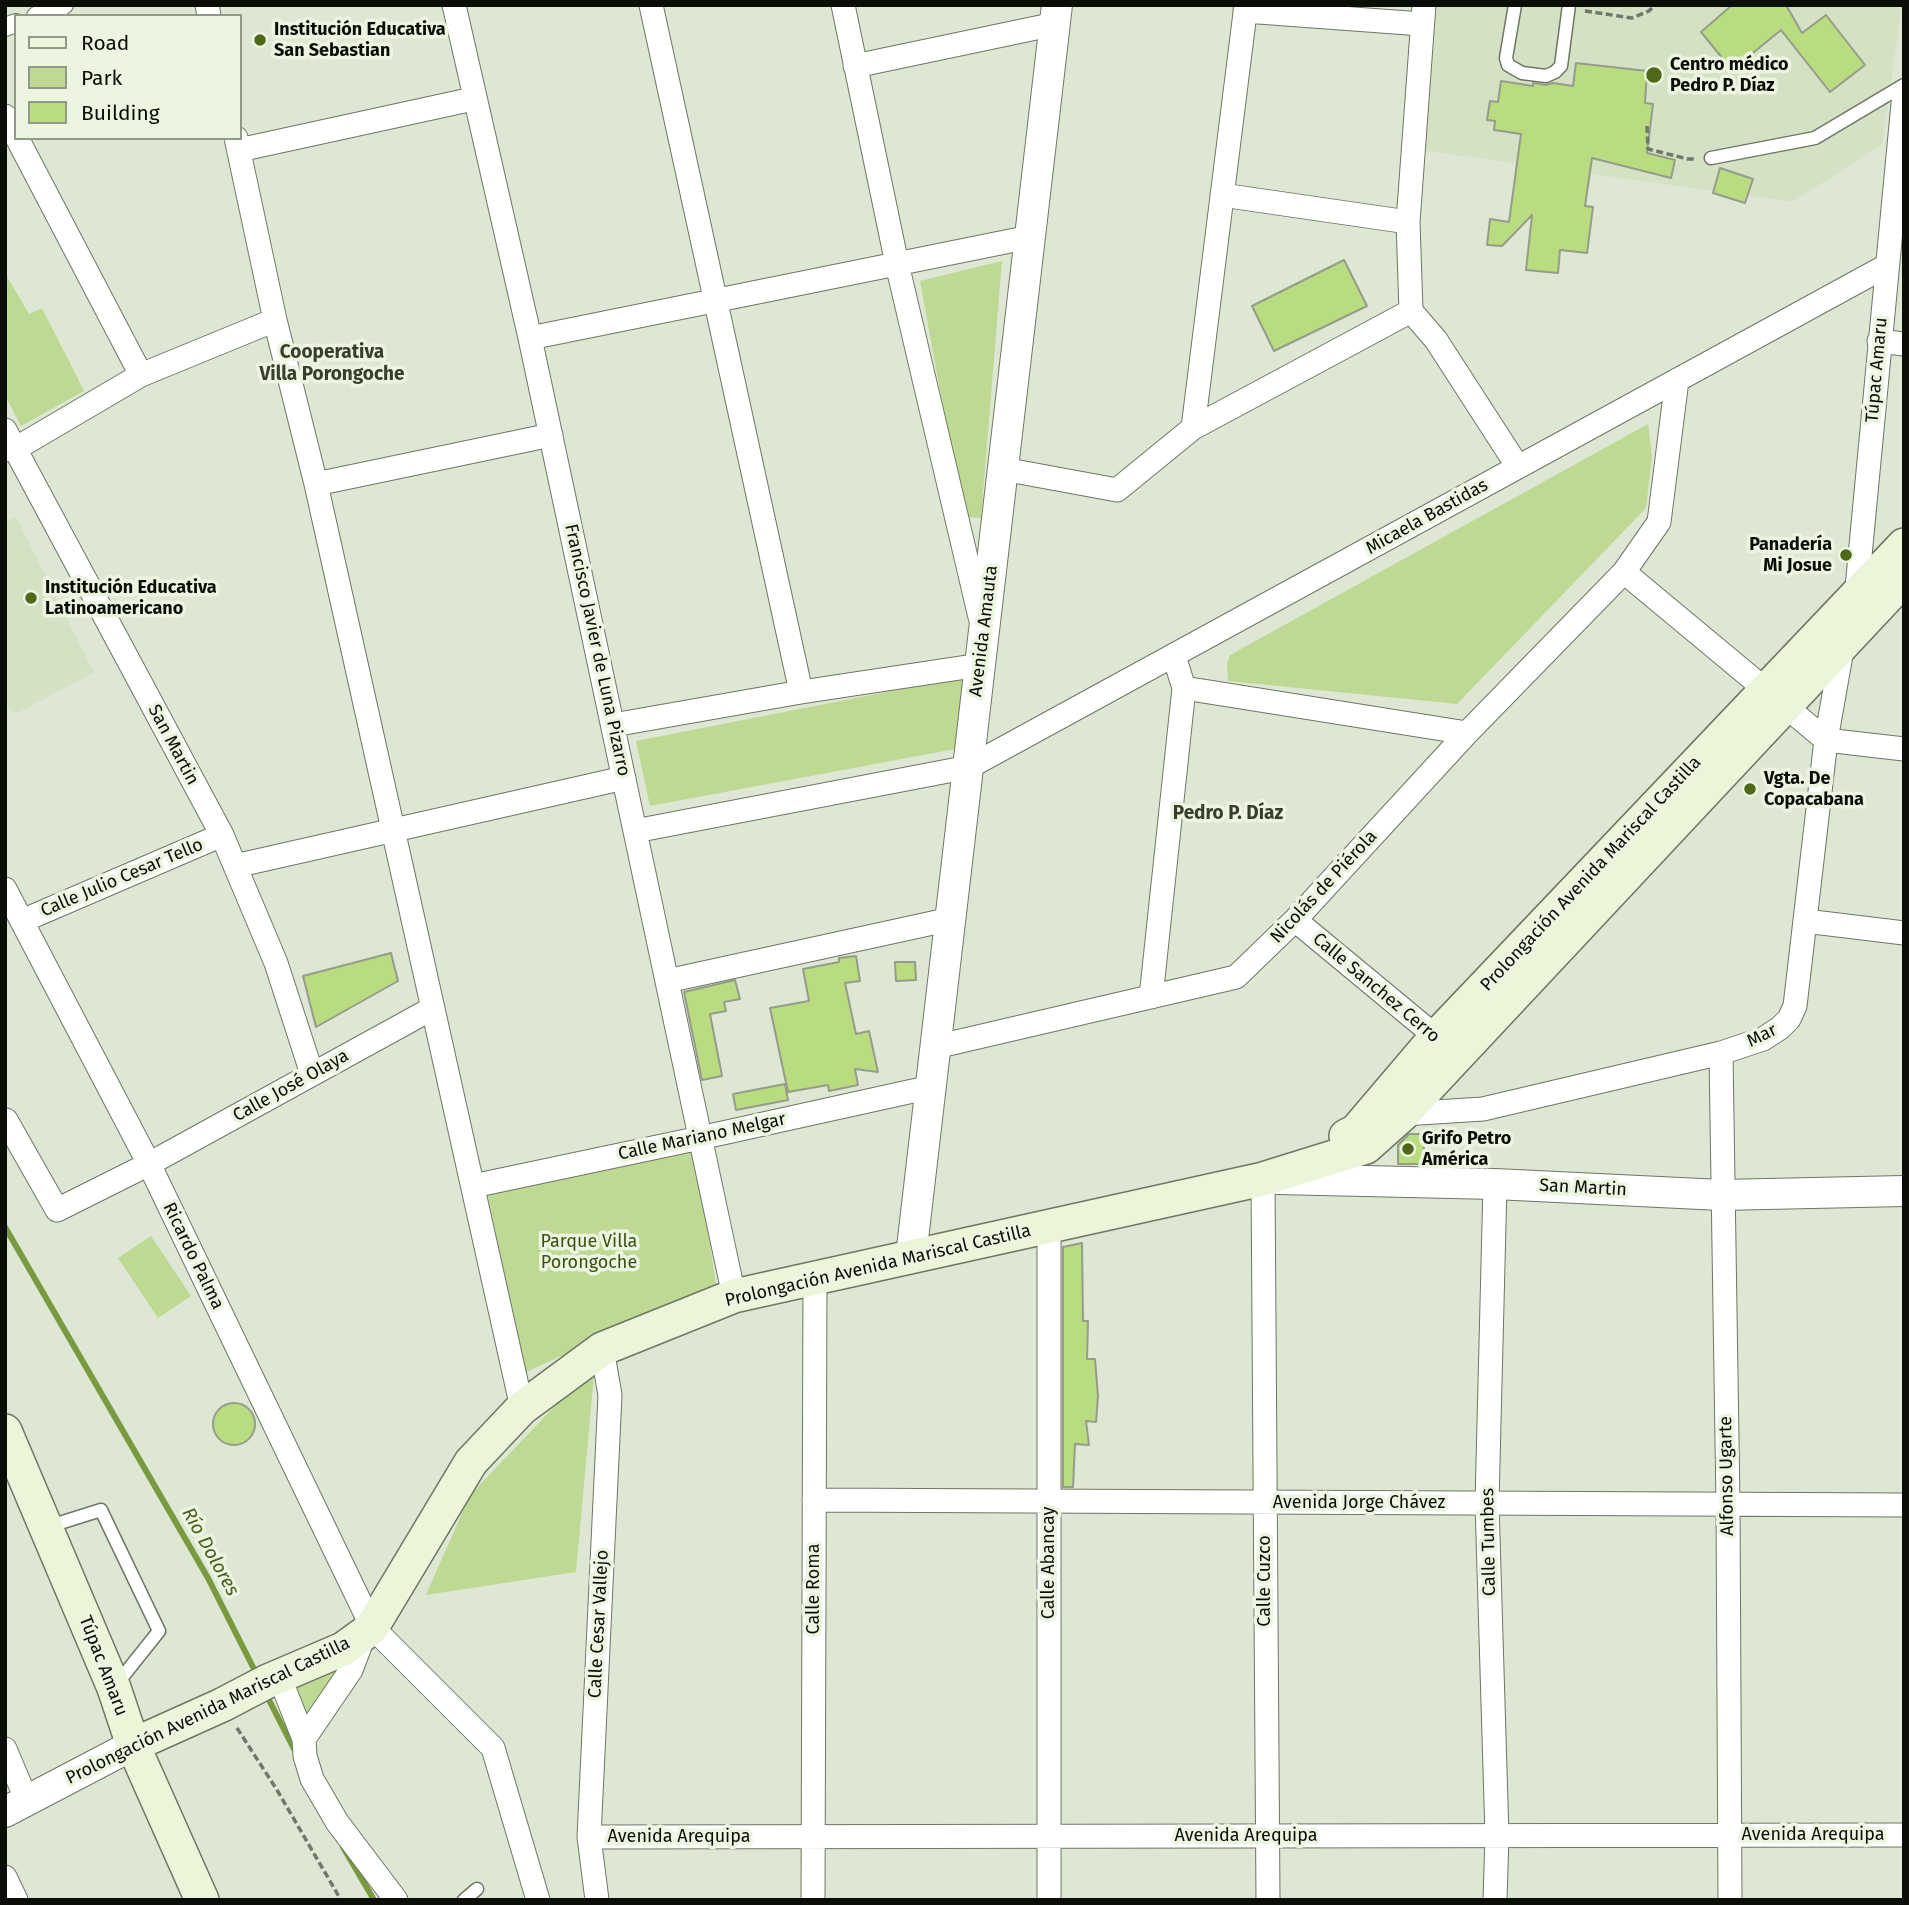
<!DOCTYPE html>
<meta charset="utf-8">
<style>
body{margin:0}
#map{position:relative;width:1909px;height:1905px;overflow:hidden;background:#dee7d3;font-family:"Fira Sans",sans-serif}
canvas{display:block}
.frame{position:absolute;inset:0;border:7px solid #0b0e07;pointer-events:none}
.legend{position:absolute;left:14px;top:14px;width:228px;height:126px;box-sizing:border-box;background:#ecf5e0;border:2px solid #929989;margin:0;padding:9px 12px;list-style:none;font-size:21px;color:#0b0e07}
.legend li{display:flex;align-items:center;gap:14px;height:35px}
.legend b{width:35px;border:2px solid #929989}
</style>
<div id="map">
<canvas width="1909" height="1905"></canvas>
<div class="frame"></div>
<ul class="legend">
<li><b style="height:9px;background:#eaf5da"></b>Road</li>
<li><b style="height:19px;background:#bdd993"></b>Park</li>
<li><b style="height:19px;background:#b9dc80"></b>Building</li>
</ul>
</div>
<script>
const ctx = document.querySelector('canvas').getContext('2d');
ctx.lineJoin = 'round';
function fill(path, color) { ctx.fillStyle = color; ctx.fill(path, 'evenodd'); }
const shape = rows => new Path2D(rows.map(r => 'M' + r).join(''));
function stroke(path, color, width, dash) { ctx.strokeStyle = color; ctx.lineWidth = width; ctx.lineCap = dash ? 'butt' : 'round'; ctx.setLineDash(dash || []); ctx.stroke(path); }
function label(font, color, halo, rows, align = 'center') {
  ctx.font = font + ' "Fira Sans",sans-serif'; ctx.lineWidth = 7; ctx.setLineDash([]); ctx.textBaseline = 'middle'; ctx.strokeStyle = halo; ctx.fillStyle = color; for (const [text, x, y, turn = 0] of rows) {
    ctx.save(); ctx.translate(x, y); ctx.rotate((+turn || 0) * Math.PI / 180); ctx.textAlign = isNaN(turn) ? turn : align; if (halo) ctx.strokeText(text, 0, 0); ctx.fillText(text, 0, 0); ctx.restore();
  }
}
const built = shape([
 [1426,5,1902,5,1882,145,1792,202,1406,148],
 [16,517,94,673,15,714,5,703,5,522]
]);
const green = shape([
 [1002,261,981,518,963,517,920,281],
 [5,273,29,314,42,308,84,391,21,426,5,395],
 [1648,424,1652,456,1646,508,1457,704,1228,681,1227,664,1230,655],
 [963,677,955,749,650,806,636,741],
 [695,1144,716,1285,526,1372,487,1192],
 [151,1236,191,1296,158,1318,118,1258],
 [595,1364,576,1572,426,1595,470,1495],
 [346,1667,305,1718,296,1688]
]);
const stream = shape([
 [5,1227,208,1578,257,1675],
 [266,1694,296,1753],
 [343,1847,374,1900]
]);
const building = shape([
 [1732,5,1786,5,1802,33,1826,15,1865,65,1830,92,1781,30,1732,70,1701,32,1732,5],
 [1576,63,1647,71,1645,103,1653,104,1647,153,1675,160,1671,178,1592,158,1585,206,1593,207,1587,253,1560,250,1558,273,1526,270,1532,215,1502,246,1487,245,1490,219,1509,222,1521,134,1494,130,1495,121,1487,120,1490,101,1498,102,1501,81,1533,86,1533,83,1546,85,1553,83,1573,86,1576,63],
 [1720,168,1753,179,1745,203,1713,193,1720,168],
 [1344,260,1367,306,1274,351,1252,306,1344,260],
 [391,953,398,981,316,1027,303,976,391,953],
 [856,956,860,981,845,983,856,1034,869,1031,878,1072,855,1069,858,1085,829,1091,828,1085,788,1092,770,1008,809,1001,803,969,839,962,839,958,856,956],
 [895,962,915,962,916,980,896,981,895,962],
 [735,980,740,999,724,1002,726,1011,710,1014,722,1076,702,1080,684,992,735,980],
 [785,1084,788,1100,736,1110,733,1094,785,1084],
 [1409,1134,1424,1134,1424,1164,1398,1164,1398,1145,1409,1134],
 [1082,1243,1083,1321,1088,1321,1087,1359,1095,1359,1098,1396,1096,1422,1086,1421,1089,1445,1075,1444,1073,1487,1063,1487,1063,1247,1082,1243],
 '213 1424a21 21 0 1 1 42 0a21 21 0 1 1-42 0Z'
]);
const path = shape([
 [1585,11,1632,18,1649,11,1655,5],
 [1647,126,1648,149,1688,159,1695,159],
 [237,1728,277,1790,341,1900]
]);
const service = shape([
 [1515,5,1506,58,1508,65,1522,73,1546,76,1555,72,1561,66,1569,5],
 [1711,158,1815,138,1904,85],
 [47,1527,101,1510,159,1631,116,1685],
 [464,1900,477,1889]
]);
const pedestrian = shape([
 [36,16,64,5],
 [5,27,16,23]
]);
const minor = shape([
 [207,5,209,16],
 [454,5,530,338,734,1296],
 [651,5,801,692],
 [843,5,897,264,980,617],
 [1245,11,1422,24],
 [855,66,1055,24],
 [5,116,16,136],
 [17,138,141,375],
 [236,138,275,320,316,484,522,1408],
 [239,150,473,99],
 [1222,195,1408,222],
 [1411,311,1408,222,1424,5],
 [530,338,1030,237],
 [1879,341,1904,344],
 [1677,380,1659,522,1624,572,1826,740],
 [1193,428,1246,5],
 [5,430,222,835,276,963,312,1074],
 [5,450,15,449,141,375,275,320],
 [1003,469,1117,490,1193,428,1411,311,1436,340,1518,467],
 [316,484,551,435],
 [1856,598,1904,93],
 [1184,688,1467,733],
 [613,725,801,692,980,665],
 [1826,740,1904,749],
 [635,831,969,767,1886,266],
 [235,866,624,778],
 [5,889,149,1164,372,1627,493,1748,538,1900],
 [1295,920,1446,1045],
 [22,921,222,835],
 [1805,921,1904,933],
 [667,981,951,919],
 [1151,997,1184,688,1174,656],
 [935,1047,1236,977,1295,920,1467,733,1624,572],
 [1721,1053,1728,1504,1730,1900],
 [1403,1114,1483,1109,1721,1053,1763,1039,1780,1028,1789,1019,1795,1006,1826,740,1843,644],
 [6,1120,57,1210,149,1164,433,1008],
 [1263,1179,1268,1900],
 [1495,1184,1487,1503,1497,1836,1495,1900],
 [473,1186,700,1138,931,1087],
 [1049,1226,1049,1900],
 [814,1500,1904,1505],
 [279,1676,304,1739,305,1756,312,1779,337,1822,396,1900],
 [304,1739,351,1670,365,1633],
 [5,1749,27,1801],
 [589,1837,1904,1835],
 [5,1877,16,1900],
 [597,1900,589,1837,610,1395,602,1349],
 [813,1900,815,1277]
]);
const tertiary = shape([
 [1277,1179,1495,1184,1721,1195,1904,1191],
 [911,1256,1057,5],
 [5,1812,133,1745]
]);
const secondary = shape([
 [1346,1136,1356,1131,1436,1037,1904,545],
 [5,1431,114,1688,133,1745,202,1900],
 [133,1745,222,1705,268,1681,343,1649,365,1633,372,1627,471,1462,522,1408,602,1349,734,1296,1263,1179,1366,1147,1403,1114,1904,579]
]);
const markers = [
 [260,40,7,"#4f681a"],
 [1654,75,9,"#4f681a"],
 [1846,555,7,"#4f681a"],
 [31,598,7,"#4f681a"],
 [1750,789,7,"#4f681a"],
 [1408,1149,7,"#4f681a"]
];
const poiNames = [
 ["Institución Educativa",274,30],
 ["San Sebastian",274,51],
 ["Centro médico",1670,65],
 ["Pedro P. Díaz",1670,86],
 ["Panadería",1832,545,"right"],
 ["Mi Josue",1832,566,"right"],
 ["Institución Educativa",45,588],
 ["Latinoamericano",45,609],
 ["Vgta. De",1764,779],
 ["Copacabana",1764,800],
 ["Grifo Petro",1422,1139],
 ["América",1422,1160]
];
const streetNames = [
 ["Túpac Amaru",1877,370,-85],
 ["Micaela Bastidas",1427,517,-29],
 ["Avenida Amauta",984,631,-83],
 ["Francisco Javier de Luna Pizarro",597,650,78],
 ["San Martin",173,745,62],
 ["Prolongación Avenida Mariscal Castilla",1591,874,-47],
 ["Calle Julio Cesar Tello",122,878,-23],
 ["Nicolás de Piérola",1324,887,-47],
 ["Calle Sanchez Cerro",1376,988,40],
 ["Mar",1762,1036,-26],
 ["Calle José Olaya",291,1086,-29],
 ["Calle Mariano Melgar",702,1137,-12],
 ["San Martin",1583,1188,3],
 ["Ricardo Palma",193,1256,64],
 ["Prolongación Avenida Mariscal Castilla",878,1266,-13],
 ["Alfonso Ugarte",1727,1476,-91],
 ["Avenida Jorge Chávez",1359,1503],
 ["Calle Tumbes",1489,1542,-91],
 ["Calle Abancay",1049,1563,-90],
 ["Calle Cuzco",1265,1581,-90],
 ["Calle Roma",814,1589,-90],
 ["Calle Cesar Vallejo",599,1624,-87],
 ["Túpac Amaru",103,1666,69],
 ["Prolongación Avenida Mariscal Castilla",208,1711,-26],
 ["Avenida Arequipa",1813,1835],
 ["Avenida Arequipa",1246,1836],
 ["Avenida Arequipa",679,1837]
];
const parkNames = [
 ["Parque Villa",589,1242],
 ["Porongoche",589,1263]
];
const neighbourhoodNames = [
 ["Cooperativa",332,353],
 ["Villa Porongoche",332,375],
 ["Pedro P. Díaz",1228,814]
];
const waterNames = [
 ["Río Dolores",210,1552,61]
];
fill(built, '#d5e1c5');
fill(green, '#bdd993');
stroke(stream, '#799a3f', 6);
fill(building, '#b9dc80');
stroke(building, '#959d8a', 2);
stroke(service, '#6e7664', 15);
stroke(pedestrian, '#6e7664', 20);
stroke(minor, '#6e7664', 25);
stroke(tertiary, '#6e7664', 32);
stroke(secondary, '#6e7664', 36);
stroke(path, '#71776a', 3.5, [7, 3.5]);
stroke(service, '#fff', 12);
stroke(pedestrian, '#fff', 18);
stroke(minor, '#fff', 23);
stroke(tertiary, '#fff', 30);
stroke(secondary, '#eaf5da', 33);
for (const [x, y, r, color] of markers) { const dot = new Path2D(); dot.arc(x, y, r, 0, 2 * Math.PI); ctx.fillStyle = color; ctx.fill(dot); stroke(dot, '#ecf5e0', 2.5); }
label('bold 18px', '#0b0e07', '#ecf5e0', poiNames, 'left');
label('18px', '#0b0e07', '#ecf5e0', streetNames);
label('18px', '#3c5110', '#ecf5e0', parkNames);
label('bold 19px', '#373e2d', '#ecf5e0', neighbourhoodNames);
label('italic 19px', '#485e1f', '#ecf5e0', waterNames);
</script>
